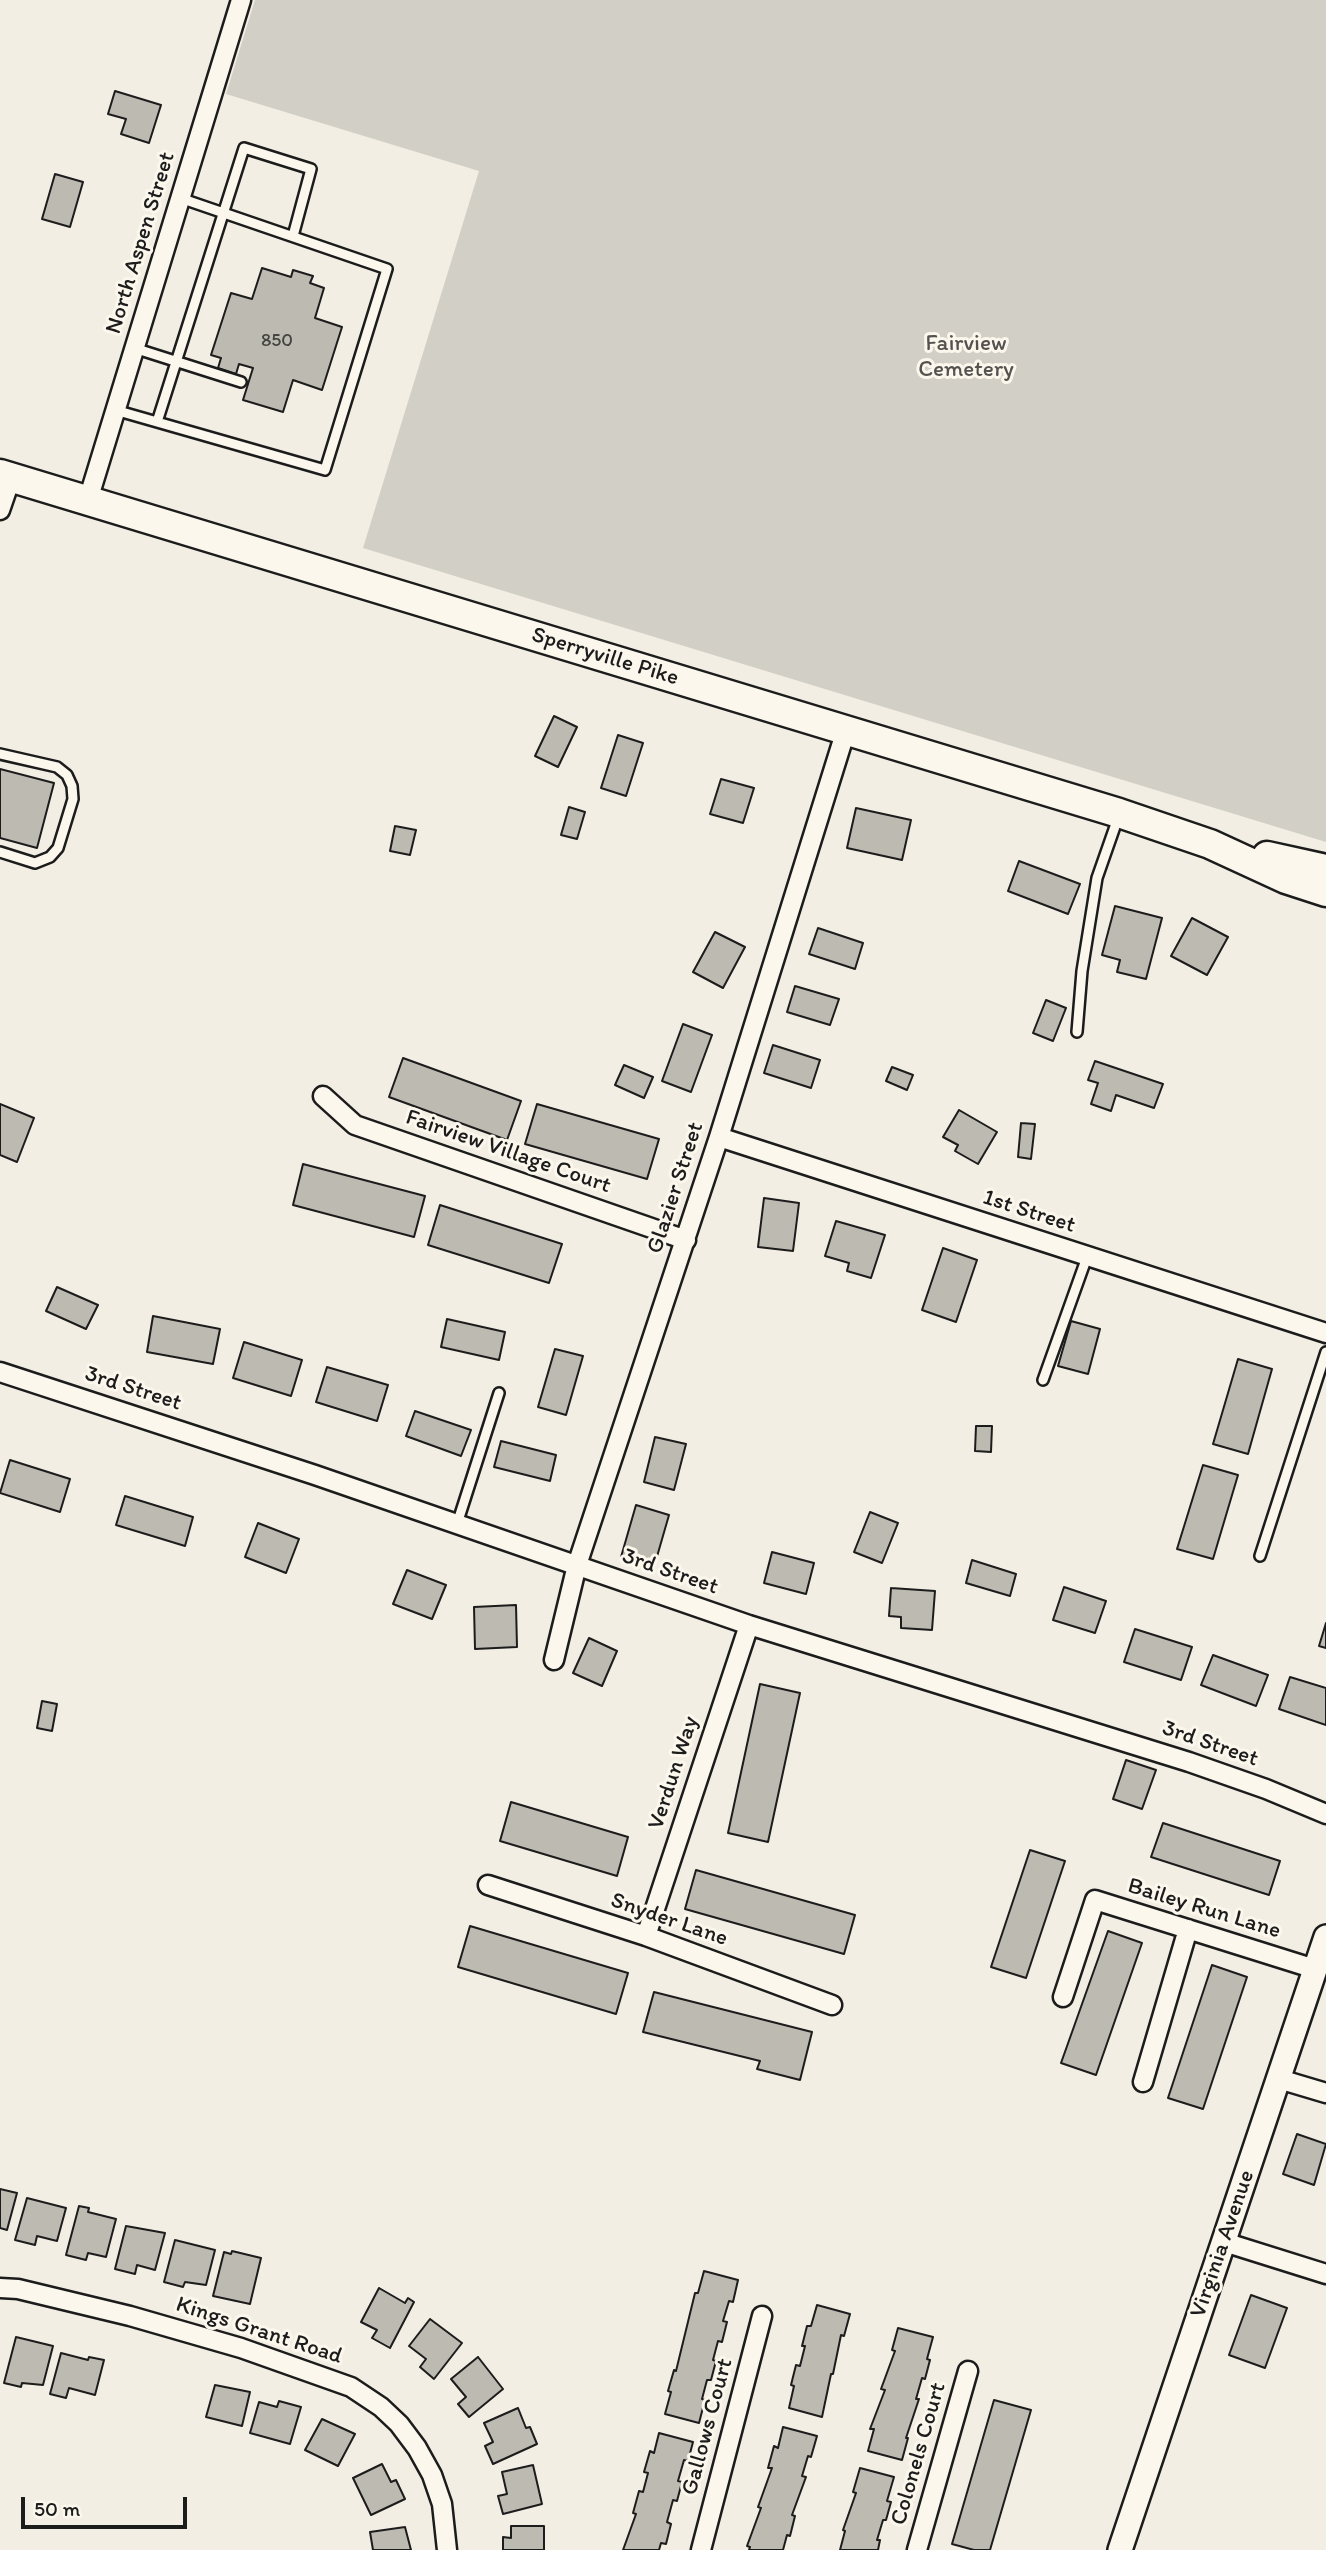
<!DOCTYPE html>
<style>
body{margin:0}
#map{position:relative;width:1326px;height:2550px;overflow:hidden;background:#f2eee4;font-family:Itim,sans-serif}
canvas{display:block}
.scale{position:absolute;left:21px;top:2497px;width:166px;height:32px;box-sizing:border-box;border:4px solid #1c1c1c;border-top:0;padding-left:9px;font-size:21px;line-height:24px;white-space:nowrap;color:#1c1c1c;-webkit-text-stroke:5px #fbf7ec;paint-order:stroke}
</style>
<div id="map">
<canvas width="1326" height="2550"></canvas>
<div class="scale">50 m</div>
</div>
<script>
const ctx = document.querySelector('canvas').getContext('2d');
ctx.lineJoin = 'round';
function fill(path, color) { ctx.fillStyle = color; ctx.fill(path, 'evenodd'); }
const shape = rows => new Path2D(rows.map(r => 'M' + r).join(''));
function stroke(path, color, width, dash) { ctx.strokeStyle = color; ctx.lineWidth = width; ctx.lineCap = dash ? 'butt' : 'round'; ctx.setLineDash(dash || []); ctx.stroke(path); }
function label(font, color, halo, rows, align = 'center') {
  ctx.font = font + ' Itim,sans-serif'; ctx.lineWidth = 6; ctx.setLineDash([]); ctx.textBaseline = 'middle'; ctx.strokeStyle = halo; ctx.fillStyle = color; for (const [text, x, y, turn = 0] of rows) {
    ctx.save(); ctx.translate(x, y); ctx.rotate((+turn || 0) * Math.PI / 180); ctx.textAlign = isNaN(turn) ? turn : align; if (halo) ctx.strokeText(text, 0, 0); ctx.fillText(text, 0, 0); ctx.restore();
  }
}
const green = shape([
 [255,0,1326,0,1326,842,363,548,479,171,226,94]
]);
const building = shape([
 [115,91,161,105,149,143,121,134,126,119,108,114,115,91],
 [55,174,83,182,70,227,42,219,55,174],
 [262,268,291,277,293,270,313,276,310,283,324,288,315,318,342,327,322,390,293,380,283,412,243,400,253,368,239,364,236,374,218,368,221,358,211,355,231,293,252,299,262,268],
 [554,716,577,727,558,767,535,756,554,716],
 [618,735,643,743,626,796,601,788,618,735],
 [0,769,54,783,37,848,0,838,0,769],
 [721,779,754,788,743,823,710,814,721,779],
 [569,807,585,812,577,839,561,835,569,807],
 [856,808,911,820,902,860,847,848,856,808],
 [395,826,416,830,410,855,390,851,395,826],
 [1019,861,1080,884,1068,914,1008,891,1019,861],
 [1115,906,1162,918,1146,979,1117,972,1120,960,1102,955,1115,906],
 [1192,918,1228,937,1207,975,1171,956,1192,918],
 [818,928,863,943,855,969,809,954,818,928],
 [715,932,745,947,723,988,693,972,715,932],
 [795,986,839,999,830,1025,787,1012,795,986],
 [1046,1000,1066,1008,1053,1041,1033,1033,1046,1000],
 [683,1024,712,1035,691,1092,662,1081,683,1024],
 [773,1045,820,1060,811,1088,764,1073,773,1045],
 [403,1058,521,1101,507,1140,389,1097,403,1058],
 [1095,1061,1163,1084,1154,1108,1116,1095,1111,1111,1091,1104,1098,1083,1088,1080,1095,1061],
 [624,1065,653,1077,644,1098,615,1085,624,1065],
 [892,1067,913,1075,907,1090,886,1081,892,1067],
 [0,1104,34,1118,17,1162,0,1155,0,1104],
 [537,1104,659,1139,647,1179,525,1144,537,1104],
 [959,1110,997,1132,978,1164,955,1151,958,1145,943,1137,959,1110],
 [1021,1123,1035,1124,1031,1159,1018,1157,1021,1123],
 [303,1164,425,1196,414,1237,293,1205,303,1164],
 [764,1198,799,1203,793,1251,758,1247,764,1198],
 [440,1205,562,1244,549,1283,428,1245,440,1205],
 [836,1221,885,1235,871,1278,847,1271,849,1263,825,1256,836,1221],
 [943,1248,977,1260,956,1322,922,1310,943,1248],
 [57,1287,98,1305,86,1329,46,1311,57,1287],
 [153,1316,220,1329,213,1364,147,1352,153,1316],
 [447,1319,505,1332,499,1360,441,1347,447,1319],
 [1071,1321,1100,1329,1088,1374,1058,1366,1071,1321],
 [244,1342,302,1360,291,1396,233,1378,244,1342],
 [555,1349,583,1356,566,1415,538,1407,555,1349],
 [1238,1359,1272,1369,1248,1454,1213,1444,1238,1359],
 [327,1367,388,1385,377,1421,316,1402,327,1367],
 [415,1411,471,1430,461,1456,406,1436,415,1411],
 [976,1426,992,1426,991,1452,975,1451,976,1426],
 [655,1437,686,1444,674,1490,644,1482,655,1437],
 [501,1441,556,1455,550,1481,494,1467,501,1441],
 [10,1460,70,1479,60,1512,0,1493,10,1460],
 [1203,1465,1238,1475,1213,1559,1177,1549,1203,1465],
 [125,1496,193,1517,185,1546,116,1525,125,1496],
 [636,1505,669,1515,654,1567,621,1557,636,1505],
 [870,1512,898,1523,882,1563,854,1552,870,1512],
 [258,1523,299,1539,286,1573,245,1557,258,1523],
 [772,1552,814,1563,806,1594,764,1583,772,1552],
 [972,1560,1016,1574,1010,1596,966,1583,972,1560],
 [407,1570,446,1585,432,1619,393,1604,407,1570],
 [1064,1587,1106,1601,1095,1633,1053,1620,1064,1587],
 [891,1588,935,1591,932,1630,901,1628,901,1617,889,1616,891,1588],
 [516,1605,517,1647,475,1649,474,1607,516,1605],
 [1326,1623,1326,1648,1319,1646,1326,1623],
 [1135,1629,1192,1647,1181,1680,1124,1662,1135,1629],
 [589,1638,617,1651,602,1686,573,1673,589,1638],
 [1213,1655,1268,1675,1256,1706,1201,1685,1213,1655],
 [1290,1677,1326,1688,1326,1725,1279,1709,1290,1677],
 [760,1684,800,1693,768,1842,728,1833,760,1684],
 [42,1701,57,1704,52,1731,37,1728,42,1701],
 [1126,1760,1156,1770,1142,1809,1113,1799,1126,1760],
 [511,1802,628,1837,617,1876,500,1841,511,1802],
 [1163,1823,1280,1861,1269,1895,1151,1857,1163,1823],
 [1030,1850,1065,1861,1026,1978,991,1967,1030,1850],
 [696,1870,855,1915,844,1954,685,1909,696,1870],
 [470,1926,628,1973,616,2014,458,1967,470,1926],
 [1108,1931,1142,1943,1096,2075,1061,2063,1108,1931],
 [1212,1965,1247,1977,1203,2109,1168,2098,1212,1965],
 [654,1992,812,2032,800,2080,757,2069,760,2061,643,2032,654,1992],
 [1297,2134,1326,2144,1314,2185,1283,2174,1297,2134],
 [0,2189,17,2193,7,2230,0,2228,0,2189],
 [27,2198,66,2208,57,2241,37,2236,35,2245,15,2240,27,2198],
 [79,2206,89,2208,88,2212,116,2219,106,2257,88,2253,86,2260,66,2255,79,2206],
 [126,2226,165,2233,155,2270,137,2265,135,2274,115,2269,126,2226],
 [175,2240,215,2250,206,2285,185,2282,183,2287,164,2282,175,2240],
 [232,2251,261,2258,250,2304,213,2296,224,2252,231,2254,232,2251],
 [704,2271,738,2280,733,2302,729,2301,723,2321,727,2322,722,2342,718,2341,713,2360,716,2361,711,2380,707,2380,702,2399,705,2400,699,2423,665,2414,671,2392,668,2391,674,2370,676,2371,695,2293,698,2293,704,2271],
 [379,2288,405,2303,408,2298,414,2302,390,2348,372,2338,377,2330,361,2322,379,2288],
 [1251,2295,1287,2308,1265,2368,1229,2355,1251,2295],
 [817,2305,850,2314,844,2336,841,2335,833,2374,831,2374,822,2417,789,2408,794,2386,791,2385,796,2365,800,2366,805,2346,802,2346,807,2326,811,2326,817,2305],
 [430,2319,462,2343,434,2379,420,2367,426,2359,409,2346,430,2319],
 [898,2328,933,2337,927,2359,930,2360,925,2379,922,2378,916,2399,919,2399,906,2438,908,2438,902,2460,868,2451,874,2429,870,2429,885,2390,881,2389,895,2351,892,2350,898,2328],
 [16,2337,53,2346,43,2385,22,2383,21,2387,4,2383,16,2337],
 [61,2353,88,2360,89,2357,104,2360,95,2395,69,2388,66,2398,50,2394,61,2353],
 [478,2357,503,2389,469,2417,458,2404,466,2397,451,2379,478,2357],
 [215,2385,250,2392,242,2426,206,2417,215,2385],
 [994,2400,1031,2410,990,2550,974,2550,952,2544,994,2400],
 [279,2401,301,2407,290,2444,250,2433,259,2402,277,2407,279,2401],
 [518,2408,526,2428,530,2427,537,2444,493,2464,485,2446,493,2442,484,2423,518,2408],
 [322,2419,355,2434,338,2466,305,2450,322,2419],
 [783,2427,817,2436,811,2457,808,2456,802,2476,806,2477,792,2515,795,2516,790,2536,787,2535,783,2550,749,2550,750,2547,747,2546,761,2508,758,2507,772,2468,768,2468,774,2446,778,2448,783,2427],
 [659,2433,693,2442,688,2461,684,2460,678,2481,682,2482,677,2501,673,2500,667,2522,671,2524,666,2544,661,2543,659,2550,623,2550,636,2514,633,2513,639,2491,643,2492,648,2473,644,2472,650,2451,654,2453,659,2433],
 [382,2464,391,2482,396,2480,405,2499,371,2515,353,2478,382,2464],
 [533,2465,542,2504,503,2514,498,2496,507,2494,502,2472,533,2465],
 [860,2468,894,2477,887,2501,891,2502,886,2520,883,2520,877,2540,880,2540,878,2550,840,2550,845,2531,843,2530,856,2493,853,2492,860,2468],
 [511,2526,544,2526,544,2550,503,2550,503,2537,511,2538,511,2526],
 [405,2527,411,2550,373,2550,370,2532,405,2527]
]);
const service = shape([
 [134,348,241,382],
 [115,410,157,422,244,148,311,169,293,236],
 [157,422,325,470,387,269,180,198],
 [0,754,57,767,67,775,72,786,73,799,58,848,50,857,35,863,0,852],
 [1077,1032,1082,971,1097,878,1118,818],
 [1043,1380,1087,1257],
 [457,1524,499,1393],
 [1260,1556,1326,1352]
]);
const minor = shape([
 [88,500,241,0],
 [0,510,11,478],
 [323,1096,355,1125,686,1240],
 [719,1137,1326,1333],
 [0,1372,315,1475,749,1625,1189,1762,1266,1789,1326,1814],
 [554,1660,577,1565,719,1137,846,730],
 [488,1885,646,1936,832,2005],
 [646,1936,749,1625],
 [1063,1997,1095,1900,1315,1969],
 [1279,2079,1326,2093],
 [1143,2082,1188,1929],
 [1224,2242,1326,2274],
 [0,2288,18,2289,130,2316,241,2348,351,2387,381,2407,399,2424,417,2448,432,2475,442,2504,447,2550],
 [701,2550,762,2316],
 [917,2550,968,2371]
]);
const tertiary = shape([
 [1120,2550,1326,1937]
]);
const primary = shape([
 [0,474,1119,813,1210,844,1286,879,1326,892],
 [1267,856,1326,869]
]);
const numberNames = [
 ["850",277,341]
];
const streetNames = [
 ["North Aspen Street",141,243,-73],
 ["Sperryville Pike",605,657,17],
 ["Fairview Village Court",508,1152,19],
 ["Glazier Street",676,1188,-72],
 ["1st Street",1029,1212,18],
 ["3rd Street",133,1389,18],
 ["3rd Street",670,1572,19],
 ["3rd Street",1210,1744,19],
 ["Verdun Way",674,1773,-72],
 ["Bailey Run Lane",1204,1909,17],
 ["Snyder Lane",669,1920,19],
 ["Virginia Avenue",1223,2244,-71],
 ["Kings Grant Road",259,2331,18],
 ["Gallows Court",708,2427,-75],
 ["Colonels Court",919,2454,-74]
];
const parkNames = [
 ["Fairview",966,344],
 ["Cemetery",966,370]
];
fill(green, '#d2cfc6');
fill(building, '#bdbab1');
stroke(building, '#1c1c1c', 2);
stroke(service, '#1c1c1c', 14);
stroke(minor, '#1c1c1c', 23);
stroke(tertiary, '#1c1c1c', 28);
stroke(primary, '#1c1c1c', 33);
stroke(service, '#fbf7ec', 9);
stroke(minor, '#fbf7ec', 18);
stroke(tertiary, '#fbf7ec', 23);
stroke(primary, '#fbf7ec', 28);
label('19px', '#444441', null, numberNames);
label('23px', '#1c1c1c', '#fbf7ec', streetNames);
label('23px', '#53524f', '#fbf7ec', parkNames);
</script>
